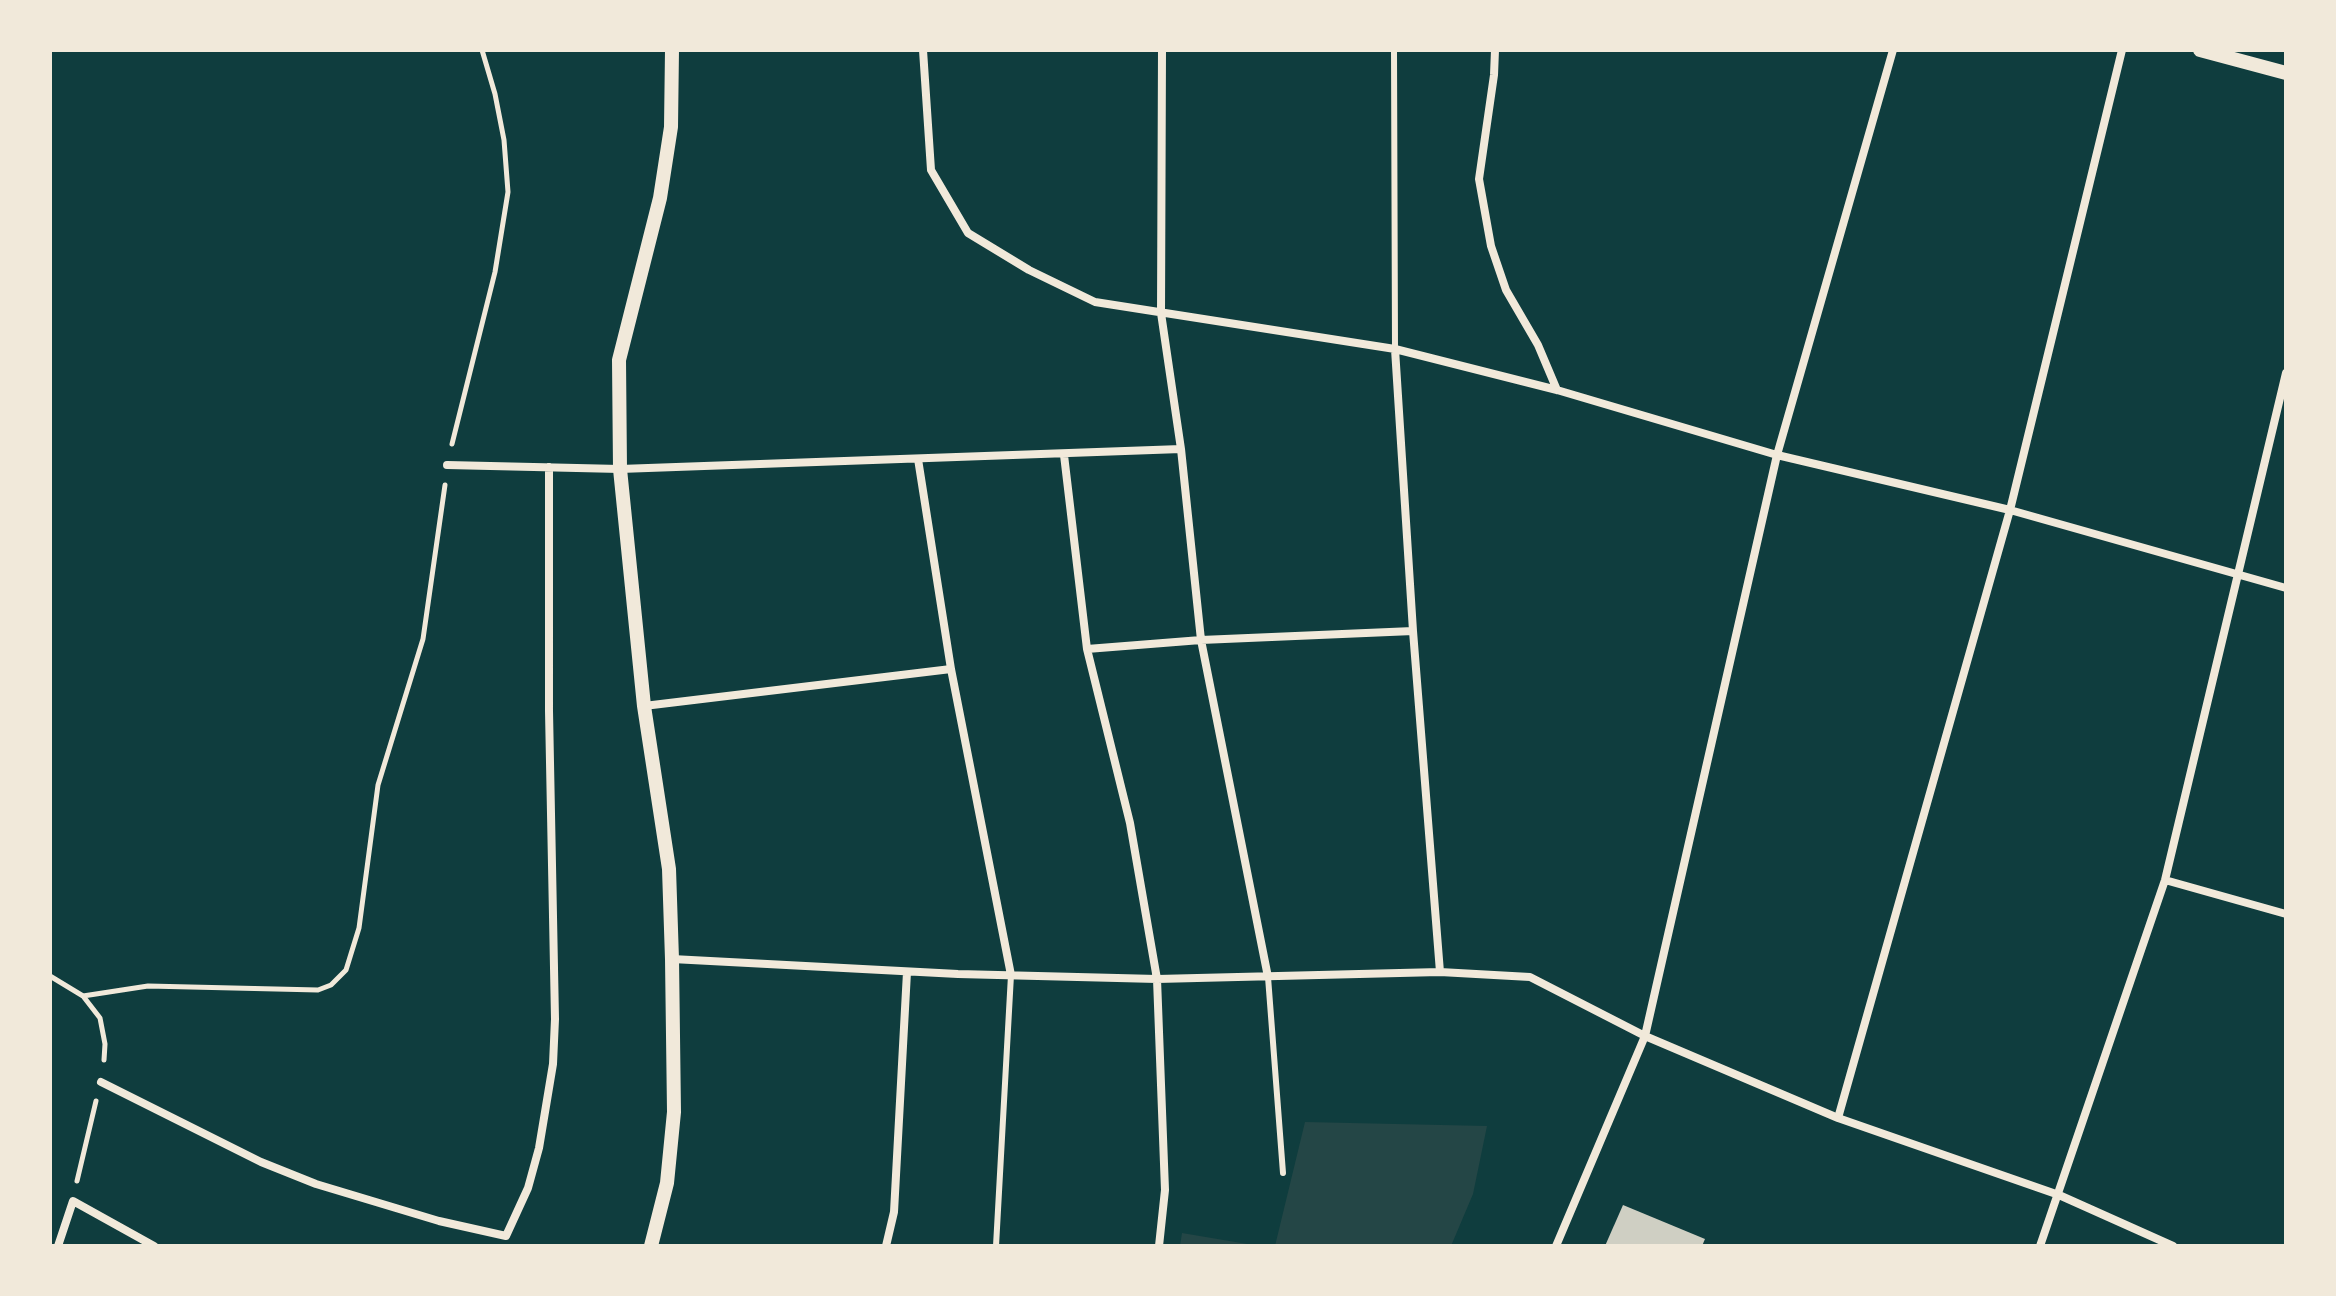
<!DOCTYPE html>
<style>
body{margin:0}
#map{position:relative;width:2336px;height:1296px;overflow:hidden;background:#0f3d3e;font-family:Arial,sans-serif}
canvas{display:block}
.frame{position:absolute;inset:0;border:52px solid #f1e9da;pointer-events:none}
</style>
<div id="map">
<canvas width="2336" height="1296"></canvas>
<div class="frame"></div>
</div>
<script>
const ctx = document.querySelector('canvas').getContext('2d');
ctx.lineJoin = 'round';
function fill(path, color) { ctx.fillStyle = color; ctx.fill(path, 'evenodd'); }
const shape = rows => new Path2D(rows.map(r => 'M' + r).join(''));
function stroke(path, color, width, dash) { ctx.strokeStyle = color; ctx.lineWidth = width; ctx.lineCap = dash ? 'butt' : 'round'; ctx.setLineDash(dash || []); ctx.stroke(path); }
const green = shape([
 [1305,1122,1487,1126,1473,1194,1451,1246,1275,1246],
 [1182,1233,1259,1246,1180,1246]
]);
const building = shape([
 [1623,1205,1705,1239,1702,1246,1605,1246]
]);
const path = shape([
 [452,444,495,272,508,192,504,140,495,94,482,50],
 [50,976,83,996,100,1018,105,1044,104,1060],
 [83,996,148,986,318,990,331,985,346,970,359,928,378,785,423,639,445,485],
 [77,1181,96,1101]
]);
const service = shape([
 [1394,50,1395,349],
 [1268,977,1283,1173],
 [996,1246,1011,975]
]);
const minor = shape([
 [923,50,931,170,968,233,1029,270,1095,302,1395,349,1557,390,1777,455,2010,510,2286,588],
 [1162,50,1161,313,1181,449,1201,640,1268,977],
 [1495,50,1494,75,1479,179,1491,246,1506,290,1538,345,1557,390],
 [1395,349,1413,631,1440,972],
 [1064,455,1087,649,1130,823,1157,979,1165,1190,1159,1246],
 [918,459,951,669,1011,975],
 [447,465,620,469,1181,449],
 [1087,649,1201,640,1413,631],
 [644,706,951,669],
 [2165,880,2286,914],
 [672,959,958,974,1157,979,1440,972,1530,977,1645,1036,1838,1118,2059,1195,2173,1246],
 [101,1082,261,1162,316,1184,439,1221,506,1236,528,1188,539,1148,553,1064,555,1019,549,711,549,467],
 [1838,1118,2010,510,2122,50],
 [58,1246,73,1201,154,1246],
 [886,1246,894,1212,907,972],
 [1556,1246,1645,1036,1777,455,1893,50],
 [2040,1246,2165,880,2286,373]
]);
const tertiary = shape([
 [2200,50,2286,73],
 [651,1246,667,1183,674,1112,672,959,669,869,644,706,620,469,619,360,660,198,671,127,672,50]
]);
fill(green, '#244646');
fill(building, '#cfcfc3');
stroke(path, '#f1e9da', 5);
stroke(service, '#f1e9da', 6);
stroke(minor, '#f1e9da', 8);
stroke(tertiary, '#f1e9da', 14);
</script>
